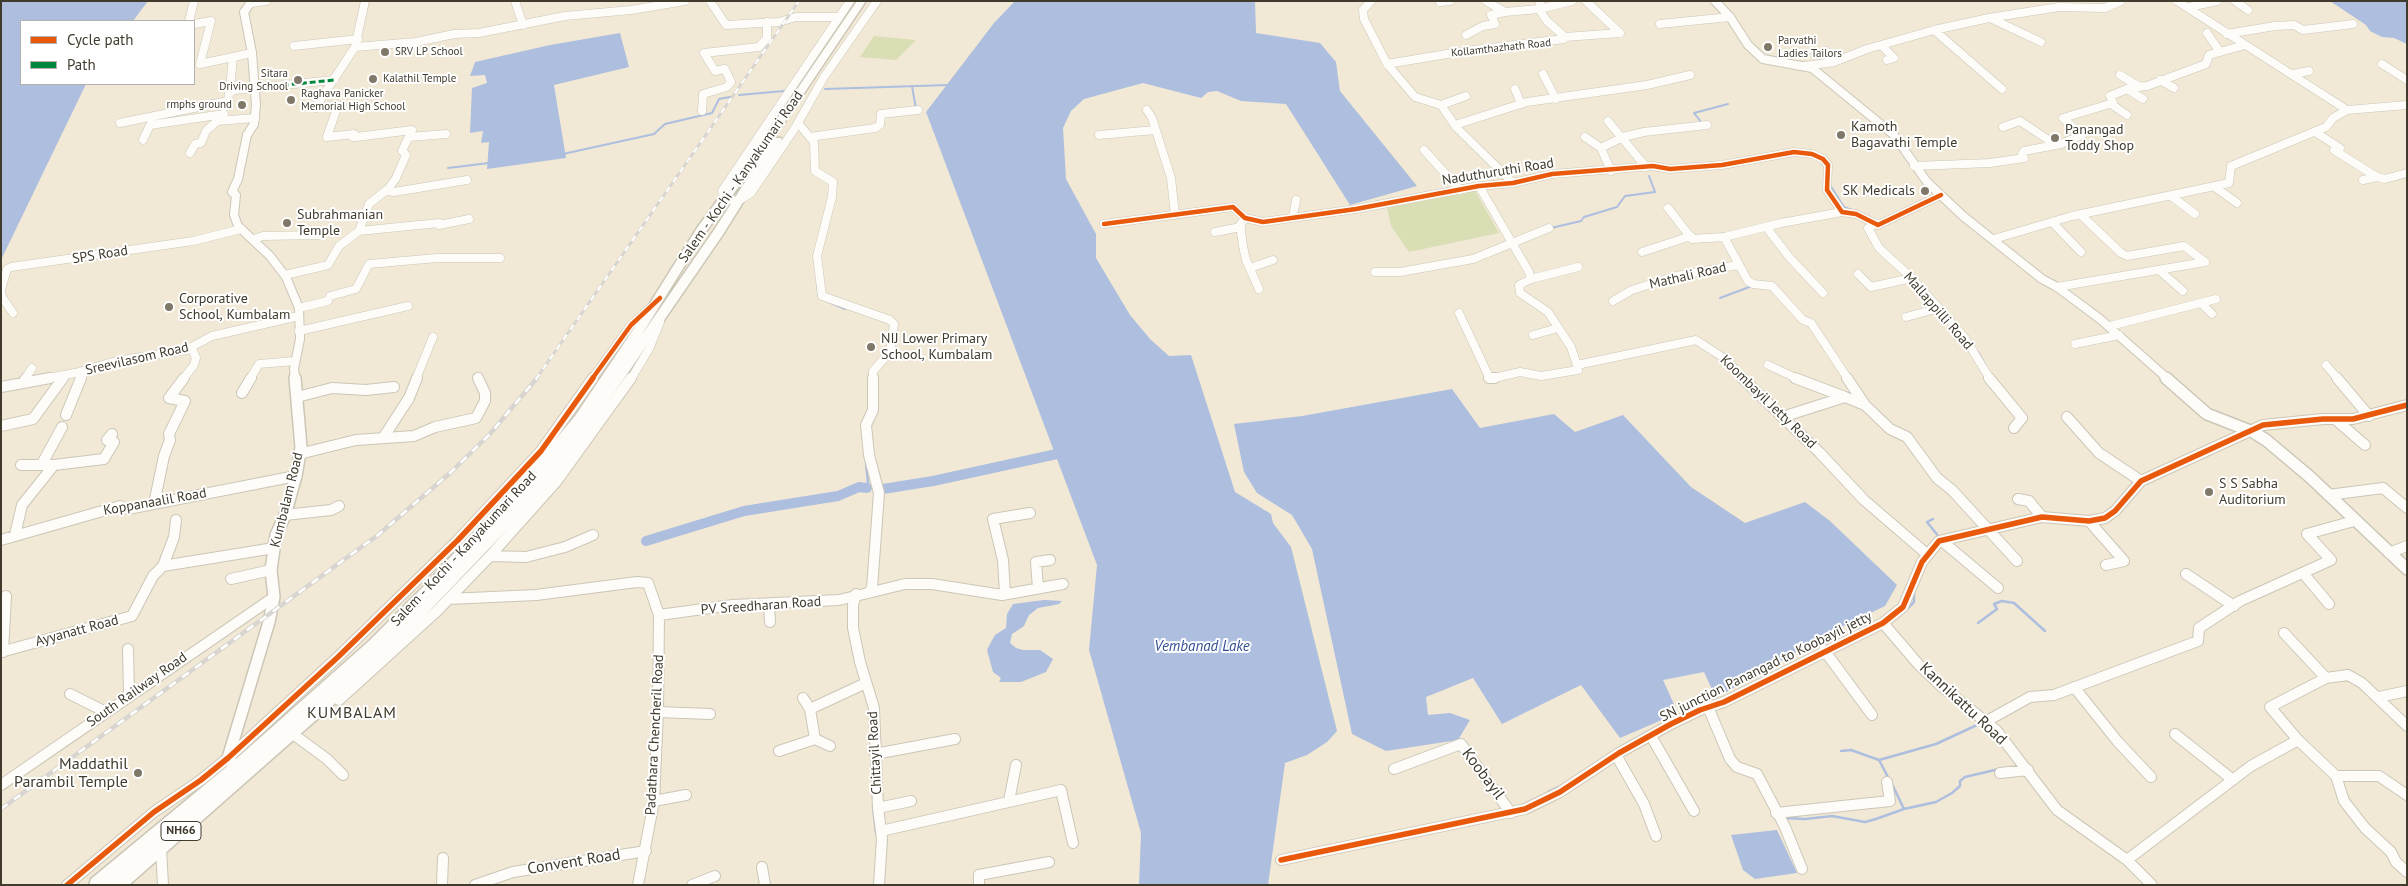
<!DOCTYPE html>
<style>
body{margin:0}
#map{position:relative;width:2408px;height:886px;overflow:hidden;background:#f1e9d6;font-family:"PT Sans",sans-serif}
canvas{display:block}
.frame{position:absolute;inset:0;border:2px solid #413b2d;pointer-events:none}
.legend{position:absolute;left:20px;top:20px;width:175px;height:65px;box-sizing:border-box;background:#fff;border:1px solid #b3b1ab;margin:0;padding:6px 9px;list-style:none;font-size:15px;color:#413b2d}
.legend li{display:flex;align-items:center;gap:10px;height:25px}
.legend b{width:25px;border:1px solid #b3b1ab}
</style>
<div id="map">
<canvas width="2408" height="886"></canvas>
<div class="frame"></div>
<ul class="legend">
<li><b style="height:6px;background:#e8590c"></b>Cycle path</li>
<li><b style="height:6px;background:#00873e"></b>Path</li>
</ul>
</div>
<script>
const ctx = document.querySelector('canvas').getContext('2d');
ctx.lineJoin = 'round';
function fill(path, color) { ctx.fillStyle = color; ctx.fill(path, 'evenodd'); }
const shape = rows => new Path2D(rows.map(r => 'M' + r).join(''));
function stroke(path, color, width, dash) { ctx.strokeStyle = color; ctx.lineWidth = width; ctx.lineCap = dash ? 'butt' : 'round'; ctx.setLineDash(dash || []); ctx.stroke(path); }
function label(font, color, halo, rows, align = 'center') {
  ctx.font = font + ' "PT Sans",sans-serif'; ctx.lineWidth = 4; ctx.setLineDash([]); ctx.textBaseline = 'middle'; ctx.strokeStyle = halo; ctx.fillStyle = color; for (const [text, x, y, turn = 0] of rows) {
    ctx.save(); ctx.translate(x, y); ctx.rotate((+turn || 0) * Math.PI / 180); ctx.textAlign = isNaN(turn) ? turn : align; if (halo) ctx.strokeText(text, 0, 0); ctx.fillText(text, 0, 0); ctx.restore();
  }
}
const green = shape([
 [874,36,916,40,896,60,860,57],
 [1474,189,1499,233,1409,252,1391,226,1387,208]
]);
const water = shape([
 [1,1,148,1,133,21,21,21,21,84,86,84,1,260],
 [1015,1,1255,1,1256,33,1320,43,1336,62,1340,91,1417,186,1350,205,1286,104,1241,101,1217,91,1208,92,1201,98,1143,83,1084,99,1071,111,1063,128,1066,179,1096,234,1096,258,1130,315,1150,339,1169,356,1191,355,1235,492,1271,514,1273,523,1291,547,1337,731,1327,742,1307,755,1285,763,1268,885,1139,885,1141,833,1089,650,1097,565,926,112,994,23],
 [2330,1,2407,1,2407,44,2394,38,2382,37,2370,31,2366,25],
 [620,33,629,67,554,85,566,158,487,169,489,142,481,143,483,131,470,133,472,88,487,83,485,75,470,76,475,62,550,45],
 [1452,389,1480,428,1554,414,1575,432,1623,415,1691,487,1745,523,1805,502,1830,521,1897,585,1885,606,1833,631,1716,698,1704,672,1663,680,1678,713,1620,738,1581,685,1502,724,1473,678,1426,697,1428,715,1450,713,1470,720,1458,740,1386,751,1352,734,1312,549,1292,515,1257,493,1244,472,1234,424,1302,416],
 [1044,600,1062,601,1059,604,1038,608,1029,615,1024,626,1012,634,1010,643,1016,648,1023,650,1040,650,1053,659,1046,672,1021,682,999,682,1001,678,993,672,987,650,990,644,995,635,1006,628,1007,614,1013,604],
 [1777,830,1797,873,1755,879,1743,870,1731,835]
]);
const streamFar1 = shape([
 [912,86,916,109],
 [825,89,948,85],
 [739,95,784,91],
 [1702,123,1694,113,1728,104],
 [563,154,654,134,665,124,712,113,719,99,730,97],
 [448,168,489,163],
 [1830,185,1844,207,1865,215],
 [1551,228,1581,221,1584,217,1617,207,1625,196,1655,192,1649,176],
 [817,285,819,297],
 [1720,298,1752,286],
 [824,300,845,309],
 [1978,352,1985,364]
]);
const stream = shape([
 [866,462,868,483],
 [1933,519,1927,522,1939,537],
 [1907,609,1914,602,1914,592],
 [1978,623,1997,609,1994,604,2002,601,2014,603,2045,631],
 [1841,751,1851,750,1879,760,1889,779],
 [1879,760,1936,744,1977,725,1979,721],
 [1548,792,1561,786],
 [873,806,876,833],
 [1904,809,1936,802,1952,793,1960,786,1960,781,1965,777,1999,769],
 [1784,818,1805,819,1832,816,1865,822,1876,819,1904,809,1892,784],
 [875,882,876,866]
]);
const canal = shape([
 [883,489,933,481,1066,452],
 [646,541,744,511,838,496,859,487,867,488]
]);
const minorFar1 = shape([
 [515,1,523,25],
 [710,1,726,25,779,22,796,17,839,17],
 [850,1,722,191,725,199,738,201,751,193,795,128,824,77,877,1],
 [1371,1,1363,10,1364,19,1387,64,1415,97,1441,105,1456,127,1513,183],
 [1486,1,1505,12,1539,9,1572,1],
 [1586,1,1620,33],
 [2235,1,2248,10],
 [1440,2,1450,1],
 [251,3,266,1],
 [2189,7,2217,1],
 [1990,18,2041,42],
 [189,21,194,1],
 [194,24,211,21,200,64,252,53],
 [1660,24,1730,17],
 [1934,30,2002,89],
 [2207,33,2220,52],
 [2227,34,2275,26,2294,25,2303,30,2353,24],
 [1466,35,1483,26,1495,24,1491,15,1505,12],
 [1565,37,1620,33],
 [294,46,358,39],
 [1882,46,1894,58,1887,60],
 [355,47,416,42,454,34,479,33,565,16,631,10,685,1],
 [1826,51,1834,62],
 [1387,64,1465,51,1564,39,1565,37,1547,21,1539,9,1540,1],
 [2382,64,2407,80],
 [1805,66,1834,62,1867,49,1934,30,1989,18,2059,7,2105,8,2121,1],
 [1543,74,1556,99],
 [2292,74,2309,71],
 [2120,75,2140,87],
 [2160,80,2174,88],
 [1515,89,1521,104],
 [2127,89,2143,99],
 [232,91,230,89,233,57],
 [228,103,229,93,234,90,334,80],
 [2111,104,2127,115],
 [1441,105,1466,96],
 [1147,110,1152,118,1171,178,1175,215],
 [2347,110,2407,105],
 [702,111,703,94,727,87,731,82,725,69,715,71,704,53,759,47,767,38,767,22],
 [1608,121,1646,167],
 [120,123,228,101],
 [798,123,814,142,815,171,833,182,832,197,817,256,822,296,890,320,894,324,890,352,873,371,873,379],
 [1455,125,1527,102,1647,85,1690,75],
 [2003,127,2020,121,2056,145],
 [2315,132,2340,148,2334,150,2377,177,2385,179,2407,173],
 [1099,135,1155,130],
 [409,137,446,134],
 [810,137,875,128,880,125,881,114,918,110],
 [1585,137,1601,148],
 [143,140,150,125,224,114,220,120],
 [1424,150,1460,190],
 [190,153,195,144,201,143,206,131,217,121,255,118],
 [1914,166,1990,163,2024,158,2022,154,2024,151,2061,144,2082,135,2063,118,2113,103,2110,96,2132,87,2147,86,2206,64,2209,55,2245,45],
 [1611,171,1601,148,1623,137,1644,132,1707,125],
 [2363,180,2377,177],
 [1479,186,1529,272,1531,279,1519,285,1520,293,1548,312,1571,347,1577,365],
 [2215,187,2237,203],
 [386,191,394,192,467,180],
 [2171,196,2195,214],
 [1668,208,1692,239,1724,237],
 [1842,212,1781,223,1724,237,1748,281,1753,284,1772,286,1803,320,1811,323,1848,379],
 [2081,215,2121,253,2127,256,2184,246,2205,262],
 [1293,217,1296,200],
 [1245,218,1240,225,1243,246,1246,260,1259,289],
 [2052,222,2081,252],
 [1104,224,1233,207,1245,218,1263,222,1356,209,1479,186,1513,183,1552,174,1653,166,1670,169,1722,165,1794,152,1812,154,1823,159,1828,165,1827,190,1842,212,1856,214,1878,225,1941,195],
 [1876,224,1868,228,1879,248,1912,278,1965,338,1990,379],
 [1766,227,1790,258,1823,293],
 [359,231,439,223,439,225,469,219],
 [1215,232,1241,227],
 [254,239,263,236,319,235],
 [1994,239,2072,216,2229,183,2231,166,2326,127,2333,118,2347,110,2177,1],
 [1642,252,1691,236],
 [1250,268,1273,260],
 [2160,271,2183,291],
 [1375,272,1400,272,1473,259,1549,228],
 [1858,274,1871,287,1912,278],
 [285,275,328,265,339,246,359,231,369,204,388,189,396,178,406,155,402,151,412,130,356,137,353,137,354,134,327,137,338,105,315,108,355,47,365,1],
 [1531,279,1578,267],
 [2057,287,2205,262],
 [1613,301,1632,290,1676,276,1738,265],
 [2201,303,2212,314],
 [299,308,328,301,330,296,356,289,369,264,437,258,500,258],
 [13,313,2,297,1,290,7,269,11,267,193,241,241,229],
 [1459,313,1490,379,1520,372,1541,376,1578,370,1577,365],
 [1906,317,1939,308],
 [2110,326,2216,299],
 [299,331,408,306],
 [1533,335,1558,328],
 [2075,344,2119,335],
 [1577,365,1696,340,1727,360,1743,379],
 [1768,365,1798,379],
 [2326,365,2338,379],
 [478,377,479,379],
 [25,379,32,368],
 [43,379,75,373,116,361,186,350,212,336,299,316],
 [62,379,64,376],
 [81,379,84,371],
 [183,379,194,365,196,358,191,347],
 [250,379,259,364,295,361],
 [416,379,433,337],
 [592,379,631,325,651,307],
 [631,379,649,349,660,322]
]);
const minor = shape([
 [1489,378,1495,378],
 [1742,378,1820,453,1864,500,1928,555],
 [1795,378,1845,397],
 [1847,378,1865,405,1890,429,1907,437,1937,478,1952,490,2017,561],
 [1989,378,2022,418,2014,428],
 [2337,378,2369,416],
 [23,383,26,378],
 [1,387,50,378],
 [242,393,251,378],
 [297,397,332,388,366,390,394,387],
 [66,415,81,378],
 [1782,417,1845,397,1862,404],
 [2067,417,2099,453,2141,481],
 [2335,419,2365,445],
 [1,426,33,419,63,378],
 [383,438,409,398,417,378],
 [299,454,356,440,414,436,435,427,476,418,485,401,485,393,478,378],
 [42,464,62,427],
 [54,465,104,459,114,442,107,440,112,434],
 [2328,495,2383,488,2407,508],
 [2018,499,2029,501,2042,517],
 [154,504,164,456,170,440,169,434,185,401,169,398,184,378],
 [285,515,331,510,339,506],
 [2089,521,2124,561,2106,565],
 [15,535,22,505,54,465,21,465],
 [1,540,120,506,128,509,296,476],
 [1942,541,1998,588],
 [2389,553,2407,546],
 [490,556,526,557,565,547,593,535],
 [163,566,174,537,176,520],
 [2303,573,2329,604],
 [2186,574,2234,606],
 [231,579,271,570],
 [1038,588,1036,562,1050,560],
 [869,592,872,588,879,493,869,455,866,425,873,410,873,378],
 [856,594,853,605,853,628,860,662,874,708,878,808,882,839,879,885],
 [1005,594,1003,560,993,519,1030,513],
 [448,599,536,595,637,582,648,583,659,615,658,712,654,801,638,885],
 [769,604,770,622],
 [659,615,733,605,839,600,905,584,932,584,1002,595,1063,584],
 [1883,623,1919,665,1940,685,1997,731,2057,810,2127,860,2152,885],
 [2284,633,2326,678],
 [128,649,129,695],
 [1824,650,1872,715],
 [1,652,132,616,153,576,163,566,274,548],
 [3,652,6,596],
 [2074,687,2118,742,2151,777],
 [70,694,106,712],
 [2379,697,2407,691],
 [803,698,810,709],
 [339,700,437,611,490,556,556,482,631,378],
 [1708,707,1730,759,1737,767,1757,774,1785,827,1802,869],
 [658,712,710,714],
 [1985,722,2030,697,2054,695,2198,641,2199,628,2240,601,2331,560,2307,534,2354,521],
 [2175,734,2233,780],
 [1651,736,1694,811],
 [297,737,327,759,343,775],
 [815,739,830,746],
 [2298,740,2336,776,2344,801,2365,828,2391,852,2396,862,2407,872],
 [779,751,815,739,810,709,866,683],
 [875,754,955,739],
 [1616,755,1644,804,1656,836],
 [1394,769,1461,744,1511,813],
 [2000,773,2028,770],
 [2336,776,2379,776,2407,795],
 [1,785,274,597],
 [654,801,686,795],
 [1009,801,1016,765],
 [878,808,911,801],
 [1776,813,1890,801,1887,782],
 [881,831,1061,790,1073,843],
 [161,848,163,885],
 [1281,860,1525,809,1560,792,1619,753,1671,724,1700,710,1724,702,1883,623,1903,607,1922,562,1939,541,2042,517,2089,521,2105,518,2115,511,2141,481,2263,425,2323,419,2353,419,2407,405],
 [2127,860,2251,766,2298,740,2270,707,2326,678,2348,675,2362,683,2407,726],
 [762,867,765,885],
 [67,885,154,812,201,780,228,758,338,657,458,540,541,451,593,378],
 [442,885,443,858],
 [475,885,513,872,646,851],
 [692,885,715,876],
 [979,885,979,875,1049,862]
]);
const majorFar1 = shape([
 [252,1,244,12,252,53,256,105,254,124,247,135,238,179,232,192,236,195,234,215,238,226,270,256,286,277,299,308,300,339,294,369,295,379],
 [1715,1,1730,17,1748,45,1763,59,1812,68,1894,135,1927,182,1963,216,2042,279,2057,287,2100,319,2168,379]
]);
const major = shape([
 [2166,378,2207,414,2253,432,2266,440,2310,477,2407,569],
 [236,768,228,758,269,622,274,597,271,570,276,535,285,515,296,476,301,447,295,378]
]);
const highway = shape([
 [857,1,866,1,774,138,781,138,782,140,722,236,590,428,544,491,373,670,129,885,89,885,91,879,236,759,369,641,425,585,529,471,575,416,635,327,697,228,772,126,857,1],
 [769,145,714,230,641,336,705,233,769,145]
]);
const railFar1 = shape([
 [536,379,799,1]
]);
const rail = shape([
 [1,809,378,535,450,473,489,435,537,378]
]);
const quiet = shape([
 [256,88,334,80]
]);
const cyclewayFar1 = shape([
 [1104,224,1233,207,1245,218,1263,222,1356,209,1479,186,1513,183,1552,174,1653,166,1670,169,1722,165,1794,152,1812,154,1823,159,1828,165,1827,190,1842,212,1856,214,1878,225,1941,195],
 [592,379,631,325,660,298]
]);
const cycleway = shape([
 [1281,860,1525,809,1560,792,1619,753,1671,724,1700,710,1724,702,1883,623,1903,607,1922,562,1939,541,2042,517,2089,521,2105,518,2115,511,2141,481,2263,425,2323,419,2353,419,2407,405],
 [67,885,154,812,201,780,228,758,338,657,458,540,541,451,593,378]
]);
const markers = [
 [1768,47,5,"#7f7868"],
 [385,52,5,"#7f7868"],
 [373,79,5,"#7f7868"],
 [298,80,5,"#7f7868"],
 [291,100,5,"#7f7868"],
 [242,105,5,"#7f7868"],
 [1841,135,5,"#7f7868"],
 [2055,138,5,"#7f7868"],
 [1925,191,5,"#7f7868"],
 [287,223,5,"#7f7868"],
 [169,307,5,"#7f7868"],
 [871,347,5,"#7f7868"],
 [2209,492,5,"#7f7868"],
 [138,773,5,"#7f7868"]
];
const farPoinames = [
 ["Parvathi",1778,41],
 ["Ladies Tailors",1778,54],
 ["SRV LP School",395,52],
 ["Sitara",288,74,"right"],
 ["Driving School",288,87,"right"],
 ["Kalathil Temple",383,79],
 ["Raghava Panicker",301,94],
 ["Memorial High School",301,107],
 ["rmphs ground",232,105,"right"]
];
const farStreetnames = [
 ["Kollamthazhath Road",1501,48,-6]
];
const shields = [
 [181,831,40]
];
const shieldNames = [
 ["NH66",181,831]
];
const poiNames = [
 ["Kamoth",1851,127],
 ["Bagavathi Temple",1851,143],
 ["Panangad",2065,130],
 ["Toddy Shop",2065,146],
 ["SK Medicals",1915,191,"right"],
 ["Subrahmanian",297,215],
 ["Temple",297,231],
 ["Corporative",179,299],
 ["School, Kumbalam",179,315],
 ["NIJ Lower Primary",881,339],
 ["School, Kumbalam",881,355],
 ["S S Sabha",2219,484],
 ["Auditorium",2219,500]
];
const streetNames = [
 ["Naduthuruthi Road",1498,172,-9],
 ["Salem - Kochi - Kanyakumari Road",741,177,-55],
 ["SPS Road",100,255,-9],
 ["Mathali Road",1688,276,-13],
 ["Mallappilli Road",1938,311,49],
 ["Sreevilasom Road",137,359,-13],
 ["Koombayil Jetty Road",1768,402,44],
 ["Kumbalam Road",287,500,-76],
 ["Koppanaalil Road",155,502,-10],
 ["Salem - Kochi - Kanyakumari Road",464,549,-47],
 ["PV Sreedharan Road",761,606,-4],
 ["Ayyanatt Road",77,631,-15],
 ["SN junction Panangad to Koobayil jetty",1766,667,-26],
 ["South Railway Road",137,690,-35],
 ["Padathara Chencheril Road",655,735,-87],
 ["Chittayil Road",875,753,-93]
];
const waterNames = [
 ["Vembanad Lake",1202,647]
];
const nearStreetnames = [
 ["Kannikattu Road",1963,704,43],
 ["Koobayil",1483,774,53],
 ["Convent Road",574,862,-9]
];
const quarterNames = [
 ["KUMBALAM",352,713]
];
const nearPoinames = [
 ["Maddathil",128,764],
 ["Parambil Temple",128,782]
];
fill(green, '#d9deb5');
fill(water, '#adbedf');
stroke(streamFar1, '#adbedf', 2);
stroke(stream, '#adbedf', 2.5);
stroke(canal, '#adbedf', 10);
stroke(minorFar1, '#ccc6b7', 9);
stroke(minor, '#ccc6b7', 12);
stroke(majorFar1, '#ccc6b7', 10);
stroke(major, '#ccc6b7', 14);
stroke(highway, '#ccc6b7', 3);
stroke(minorFar1, '#fdfcf9', 8);
stroke(minor, '#fdfcf9', 10);
stroke(majorFar1, '#fdfcf9', 8);
stroke(major, '#fdfcf9', 11);
fill(highway, '#fdfcf9');
stroke(railFar1, '#d8d5d0', 3);
stroke(rail, '#d8d5d0', 4.5);
stroke(railFar1, '#fff', 2, [6]);
stroke(rail, '#fff', 2.5, [8]);
stroke(quiet, '#00873e', 3, [6, 3]);
stroke(cyclewayFar1, '#e8590c', 4.5);
stroke(cycleway, '#e8590c', 5.5);
for (const [x, y, r, color] of markers) { const dot = new Path2D(); dot.arc(x, y, r, 0, 2 * Math.PI); ctx.fillStyle = color; ctx.fill(dot); stroke(dot, '#fff', 2); }
label('11px', '#413b2d', '#fff', farPoinames, 'left');
label('11px', '#413b2d', '#fff', farStreetnames);
for (const [x, y, w] of shields) { const box = new Path2D(); box.roundRect(x - w / 2, y - 9.5, w, 19, 4); ctx.fillStyle = '#fff'; ctx.fill(box); stroke(box, '#413b2d', 1); }
label('bold 12px', '#413b2d', null, shieldNames);
label('14px', '#413b2d', '#fff', poiNames, 'left');
label('14px', '#413b2d', '#fff', streetNames);
label('italic 15px', '#314e92', '#fff', waterNames);
label('16px', '#413b2d', '#fff', nearStreetnames);
ctx.letterSpacing = '1px';
label('16px', '#413b2d', '#fff', quarterNames);
ctx.letterSpacing = '0px';
label('16px', '#413b2d', '#fff', nearPoinames, 'right');
</script>
